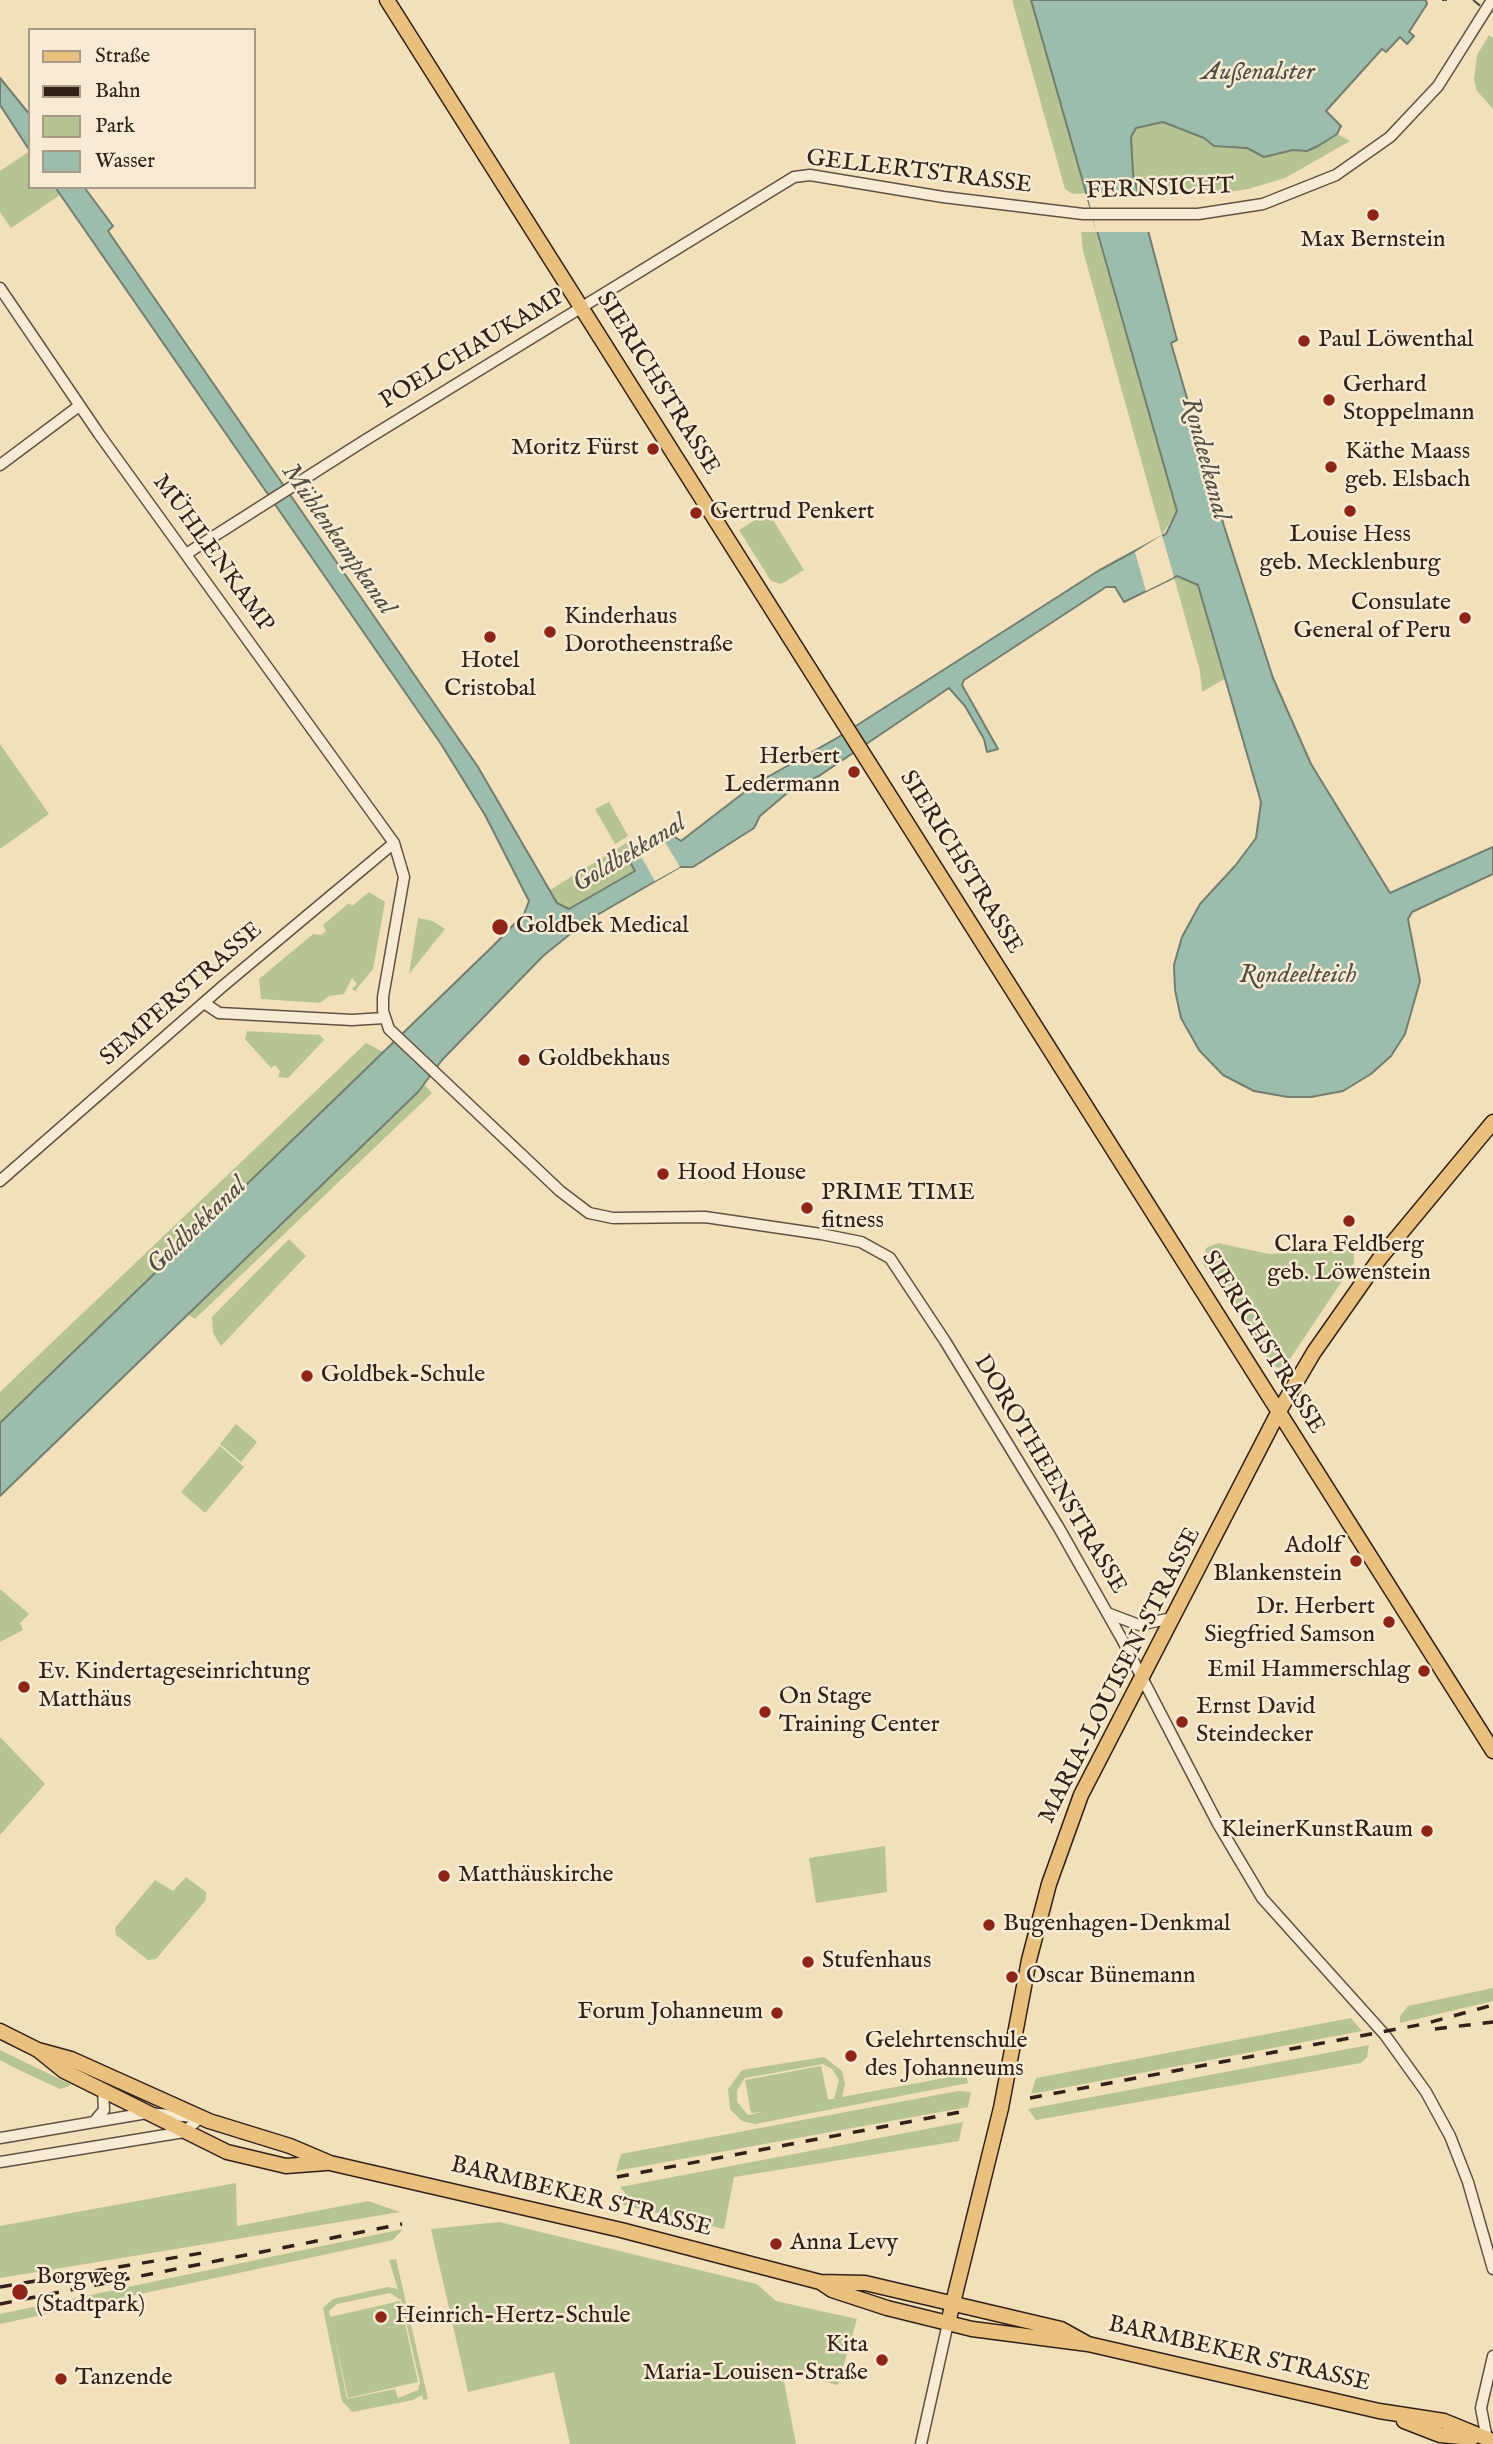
<!DOCTYPE html>
<meta charset="utf-8">
<style>
body{margin:0}
#map{position:relative;width:1493px;height:2444px;overflow:hidden;background:#f2e0bb;font-family:"IM FELL English",serif}
canvas{display:block}
.legend{position:absolute;left:28px;top:28px;width:228px;height:161px;box-sizing:border-box;background:#f7ebd3;border:2px solid #a89a89;margin:0;padding:9px 12px;list-style:none;font-size:21px;color:#322019}
.legend li{display:flex;align-items:center;gap:14px;height:35px}
.legend b{width:35px;border:2px solid #a89a89}
</style>
<div id="map">
<canvas width="1493" height="2444"></canvas>
<ul class="legend">
<li><b style="height:9px;background:#e9c07e"></b>Straße</li>
<li><b style="height:9px;background:#322019"></b>Bahn</li>
<li><b style="height:19px;background:#b6c393"></b>Park</li>
<li><b style="height:19px;background:#9cbdac"></b>Wasser</li>
</ul>
</div>
<script>
const ctx = document.querySelector('canvas').getContext('2d');
ctx.lineJoin = 'round';
function fill(path, color) { ctx.fillStyle = color; ctx.fill(path, 'evenodd'); }
const shape = rows => new Path2D(rows.map(r => 'M' + r).join(''));
function stroke(path, color, width, dash) { ctx.strokeStyle = color; ctx.lineWidth = width; ctx.lineCap = dash ? 'butt' : 'round'; ctx.setLineDash(dash || []); ctx.stroke(path); }
function label(font, color, halo, rows, align = 'center') {
  ctx.font = font + ' "IM FELL English",serif'; ctx.lineWidth = 5; ctx.setLineDash([]); ctx.textBaseline = 'middle'; ctx.strokeStyle = halo; ctx.fillStyle = color; for (const [text, x, y, turn = 0] of rows) {
    ctx.save(); ctx.translate(x, y); ctx.rotate((+turn || 0) * Math.PI / 180); ctx.textAlign = isNaN(turn) ? turn : align; if (halo) ctx.strokeText(text, 0, 0); ctx.fillText(text, 0, 0); ctx.restore();
  }
}
const green = shape([
 [1012,0,1031,0,1087,193,1073,194,1065,189],
 [1489,35,1493,38,1493,109,1477,91,1474,80,1477,55],
 [1163,122,1204,138,1214,146,1247,148,1264,157,1318,146,1337,134,1350,141,1285,178,1248,189,1215,194,1140,193,1133,174,1131,137,1136,128],
 [30,151,30,187,55,187,60,195,11,228,0,212,0,171],
 [1081,232,1096,232,1177,511,1162,535,1083,251],
 [768,512,804,570,781,584,771,581,739,530],
 [1178,576,1198,585,1226,678,1202,692,1200,671,1174,577],
 [0,744,49,814,0,849],
 [609,802,628,836,615,844,595,809],
 [631,840,635,846,624,852,636,871,569,909,557,903,550,890],
 [369,892,385,902,373,969,355,991,352,989,357,984,352,978,344,994,329,996,320,1003,261,999,259,979,313,934,321,935,326,931,323,925,349,903,352,906],
 [418,918,433,921,445,929,409,974],
 [247,1031,320,1035,324,1040,288,1078,278,1077,280,1071,275,1065,271,1068,245,1039],
 [366,1043,383,1052,0,1423,0,1392],
 [424,1084,432,1093,195,1319,187,1314],
 [289,1239,306,1256,221,1346,213,1333,212,1317],
 [1218,1243,1269,1254,1348,1250,1354,1253,1354,1263,1286,1365,1278,1368,1270,1363,1203,1264,1206,1248],
 [236,1424,257,1442,241,1462,220,1444],
 [220,1446,244,1467,205,1513,181,1492],
 [0,1589,29,1614,20,1623,23,1630,0,1642],
 [0,1737,45,1784,0,1835],
 [885,1846,887,1892,816,1903,809,1858],
 [186,1877,206,1892,206,1900,156,1959,148,1960,116,1935,115,1928,155,1880,173,1891],
 [1493,1988,1493,2001,1400,2023,1400,2016,1408,2006],
 [1351,2018,1362,2031,1031,2094,1036,2078],
 [1369,2045,1367,2057,1361,2063,1036,2120,1028,2109],
 [0,2050,70,2084,70,2086,60,2089,17,2069,0,2060],
 [824,2057,842,2071,845,2084,842,2097,966,2074,968,2083,755,2124,742,2121,730,2109,728,2089,742,2070],
 [823,2064,832,2069,839,2080,834,2099,828,2099,821,2066,745,2080,751,2113,763,2112,748,2115,737,2102,737,2090,745,2078],
 [958,2091,971,2092,968,2107,616,2171,621,2154],
 [963,2122,959,2141,734,2177,724,2229,623,2205,625,2193,620,2187],
 [236,2183,237,2226,368,2201,400,2212,0,2278,0,2226],
 [499,2222,757,2284,776,2301,857,2319,838,2385,782,2371,796,2444,570,2444,554,2372,468,2392,431,2229],
 [403,2229,393,2240,0,2324,0,2314],
 [396,2259,428,2399,423,2400,422,2395,413,2400,352,2412,342,2401,323,2308,333,2299,388,2287,398,2289,389,2260],
 [390,2293,401,2300,420,2383,418,2390,398,2398,395,2389,347,2399,329,2311,337,2304],
 [400,2301,418,2382,348,2398,330,2317]
]);
const water = shape([
 [1031,0,1426,0,1427,4,1409,32,1414,36,1407,44,1400,37,1386,52,1382,49,1326,111,1341,126,1337,134,1318,146,1307,151,1293,150,1264,157,1247,148,1214,146,1204,138,1163,122,1136,128,1131,137,1133,174,1177,340,1171,343,1224,526,1273,678,1311,764,1390,893,1493,847,1493,874,1412,912,1408,919,1420,981,1405,1034,1391,1056,1371,1074,1343,1091,1311,1097,1288,1097,1254,1091,1223,1075,1199,1050,1181,1018,1175,990,1174,965,1182,937,1200,904,1235,866,1256,838,1261,802,1198,585,1177,576,1124,602,1115,587,1106,587,964,680,962,685,998,749,987,752,984,739,965,706,949,688,819,776,793,788,760,816,754,828,693,867,680,867,585,922,543,956,442,1060,418,1092,0,1496,0,1423,493,946,524,914,529,901,485,815,441,744,55,187,84,187,113,226,108,231,478,767,557,903,569,909,635,871,624,852,659,832,669,833,681,841,755,784,837,738,1098,571,1166,534,1177,511,1031,0],
 [0,78,30,115,30,151,0,105,0,78]
]);
const pier = shape([
 [1469,0,1493,0,1493,29,1489,35,1459,16],
 [1087,193,1140,193,1151,232,1096,232],
 [1162,535,1174,577,1146,591,1135,552],
 [659,832,680,867,655,881,635,846]
]);
const ferry = shape([
 [1442,0,1447,0],
 [1473,0,1483,8]
]);
const minor = shape([
 [0,288,99,434,394,843,404,877,383,997,383,1011,389,1029,560,1191,589,1213,613,1218,705,1217,821,1234,861,1242,890,1258,945,1341,1059,1528,1123,1641,1218,1824,1262,1898,1385,2035,1426,2092,1450,2136,1468,2182,1493,2269],
 [0,465,79,406],
 [186,554,367,439,794,177,810,175,943,197,1083,214,1198,214,1263,204,1336,175,1390,137,1438,86,1492,0],
 [204,1003,219,1013,352,1020,384,1018],
 [0,1181,223,986,394,843],
 [1107,1613,1139,1625,1172,1618],
 [94,2122,104,2110,103,2090],
 [0,2138,147,2113,194,2117],
 [0,2162,184,2132,201,2117],
 [1487,2439,1481,2408,1493,2356],
 [921,2444,948,2323]
]);
const major = shape([
 [387,0,1493,1751],
 [0,2031,38,2050,64,2071,227,2152,286,2166,326,2163],
 [38,2050,71,2059,209,2121,290,2146,330,2163,621,2230,820,2282,865,2283,1061,2329,1088,2344],
 [820,2282,832,2290,887,2308,972,2329,1088,2344,1379,2411,1444,2421,1493,2441],
 [948,2323,1001,2108,1029,1960,1049,1884,1081,1795,1278,1413,1314,1352,1380,1258,1493,1122],
 [1404,2421,1440,2435,1472,2438]
]);
const rail = shape([
 [1435,2029,1493,2022],
 [1030,2098,1424,2024,1493,2005],
 [617,2177,966,2111],
 [0,2287,208,2252],
 [0,2304,402,2224]
]);
const markers = [
 [1373,215,7,"#8f2418"],
 [1304,341,7,"#8f2418"],
 [1329,400,7,"#8f2418"],
 [653,449,7,"#8f2418"],
 [1331,467,7,"#8f2418"],
 [1350,511,7,"#8f2418"],
 [696,513,7,"#8f2418"],
 [1465,618,7,"#8f2418"],
 [550,632,7,"#8f2418"],
 [490,637,7,"#8f2418"],
 [854,772,7,"#8f2418"],
 [500,927,9,"#8f2418"],
 [524,1060,7,"#8f2418"],
 [663,1174,7,"#8f2418"],
 [807,1208,7,"#8f2418"],
 [1349,1221,7,"#8f2418"],
 [307,1376,7,"#8f2418"],
 [1356,1561,7,"#8f2418"],
 [1389,1622,7,"#8f2418"],
 [1424,1671,7,"#8f2418"],
 [24,1687,7,"#8f2418"],
 [765,1712,7,"#8f2418"],
 [1182,1722,7,"#8f2418"],
 [1427,1831,7,"#8f2418"],
 [444,1876,7,"#8f2418"],
 [989,1925,7,"#8f2418"],
 [808,1962,7,"#8f2418"],
 [1012,1977,7,"#8f2418"],
 [777,2013,7,"#8f2418"],
 [851,2056,7,"#8f2418"],
 [776,2244,7,"#8f2418"],
 [20,2292,9,"#8f2418"],
 [381,2317,7,"#8f2418"],
 [882,2360,7,"#8f2418"],
 [61,2379,7,"#8f2418"]
];
const streetNames = [
 ["GELLERTSTRASSE",919,173,7],
 ["FERNSICHT",1160,190,-2],
 ["POELCHAUKAMP",473,350,-31],
 ["SIERICHSTRASSE",657,384,58],
 ["MÜHLENKAMP",212,554,54],
 ["SIERICHSTRASSE",960,863,58],
 ["SEMPERSTRASSE",182,995,-41],
 ["SIERICHSTRASSE",1262,1343,58],
 ["DOROTHEENSTRASSE",1049,1475,59],
 ["MARIA-LOUISEN-STRASSE",1121,1676,-63],
 ["BARMBEKER STRASSE",581,2198,14],
 ["BARMBEKER STRASSE",1239,2355,13]
];
const poiNames = [
 ["Max Bernstein",1373,241,"center"],
 ["Paul Löwenthal",1318,341],
 ["Gerhard",1343,386],
 ["Stoppelmann",1343,414],
 ["Moritz Fürst",639,449,"right"],
 ["Käthe Maass",1345,453],
 ["geb. Elsbach",1345,481],
 ["Gertrud Penkert",710,513],
 ["Louise Hess",1350,536,"center"],
 ["geb. Mecklenburg",1350,564,"center"],
 ["Consulate",1451,604,"right"],
 ["General of Peru",1451,632,"right"],
 ["Kinderhaus",564,618],
 ["Dorotheenstraße",564,646],
 ["Hotel",490,662,"center"],
 ["Cristobal",490,690,"center"],
 ["Herbert",840,758,"right"],
 ["Ledermann",840,786,"right"],
 ["Goldbek Medical",516,927],
 ["Goldbekhaus",538,1060],
 ["Hood House",677,1174],
 ["PRIME TIME",821,1194],
 ["fitness",821,1222],
 ["Clara Feldberg",1349,1246,"center"],
 ["geb. Löwenstein",1349,1274,"center"],
 ["Goldbek-Schule",321,1376],
 ["Adolf",1342,1547,"right"],
 ["Blankenstein",1342,1575,"right"],
 ["Dr. Herbert",1375,1608,"right"],
 ["Siegfried Samson",1375,1636,"right"],
 ["Emil Hammerschlag",1410,1671,"right"],
 ["Ev. Kindertageseinrichtung",38,1673],
 ["Matthäus",38,1701],
 ["On Stage",779,1698],
 ["Training Center",779,1726],
 ["Ernst David",1196,1708],
 ["Steindecker",1196,1736],
 ["KleinerKunstRaum",1413,1831,"right"],
 ["Matthäuskirche",458,1876],
 ["Bugenhagen-Denkmal",1003,1925],
 ["Stufenhaus",822,1962],
 ["Oscar Bünemann",1026,1977],
 ["Forum Johanneum",763,2013,"right"],
 ["Gelehrtenschule",865,2042],
 ["des Johanneums",865,2070],
 ["Anna Levy",790,2244],
 ["Borgweg",36,2278],
 ["(Stadtpark)",36,2306],
 ["Heinrich-Hertz-Schule",395,2317],
 ["Kita",868,2346,"right"],
 ["Maria-Louisen-Straße",868,2374,"right"],
 ["Tanzende",75,2379]
];
const waterNames = [
 ["Außenalster",1258,74],
 ["Rondeelkanal",1204,459,75],
 ["Mühlenkampkanal",337,540,55],
 ["Goldbekkanal",630,855,-31],
 ["Rondeelteich",1298,977],
 ["Goldbekkanal",198,1227,-44]
];
fill(green, '#b6c393');
fill(water, '#9cbdac');
stroke(water, '#727e71', 2);
fill(pier, '#f2e0bb');
stroke(ferry, '#524f45', 2, [9, 7]);
stroke(minor, '#625042', 13);
stroke(major, '#322019', 17);
stroke(minor, '#f7ebd3', 10);
stroke(major, '#e9c07e', 14);
stroke(rail, '#322019', 3.5, [12, 12]);
for (const [x, y, r, color] of markers) { const dot = new Path2D(); dot.arc(x, y, r, 0, 2 * Math.PI); ctx.fillStyle = color; ctx.fill(dot); stroke(dot, '#f7ebd3', 2.5); }
label('24px', '#322019', '#f7ebd3', streetNames);
label('24px', '#322019', '#f7ebd3', poiNames, 'left');
label('italic 26px', '#524f45', '#f7ebd3', waterNames);
</script>
